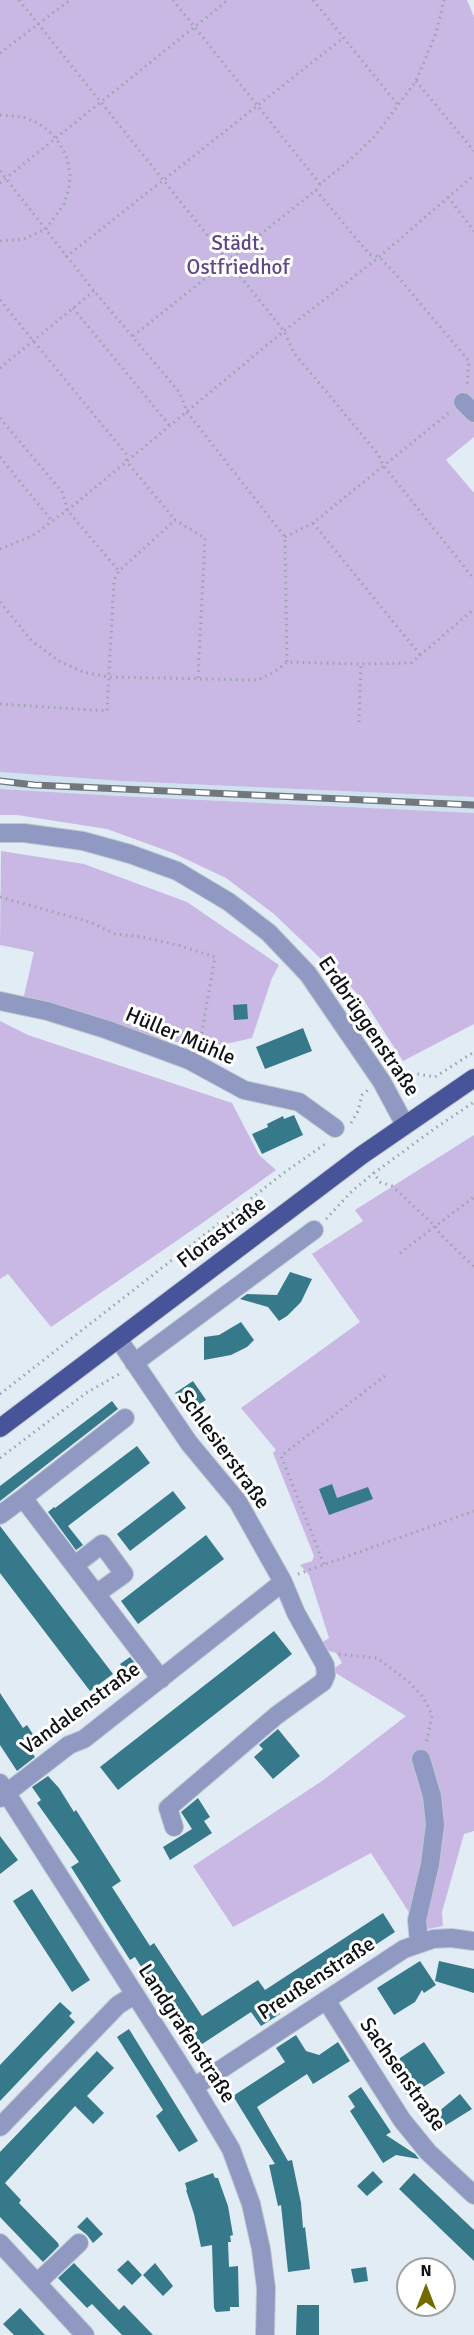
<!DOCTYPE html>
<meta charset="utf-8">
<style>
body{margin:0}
#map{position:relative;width:474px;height:2335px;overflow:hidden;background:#e2ecf5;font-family:Signika,sans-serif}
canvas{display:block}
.north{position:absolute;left:396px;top:2257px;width:60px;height:60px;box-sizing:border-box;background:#fff;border:2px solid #9fa0a1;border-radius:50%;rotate:0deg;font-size:16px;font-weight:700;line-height:24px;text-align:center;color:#0e1215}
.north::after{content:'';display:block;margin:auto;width:21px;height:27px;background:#746900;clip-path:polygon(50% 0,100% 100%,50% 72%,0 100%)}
</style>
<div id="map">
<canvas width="474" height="2335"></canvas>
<div class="north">N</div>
</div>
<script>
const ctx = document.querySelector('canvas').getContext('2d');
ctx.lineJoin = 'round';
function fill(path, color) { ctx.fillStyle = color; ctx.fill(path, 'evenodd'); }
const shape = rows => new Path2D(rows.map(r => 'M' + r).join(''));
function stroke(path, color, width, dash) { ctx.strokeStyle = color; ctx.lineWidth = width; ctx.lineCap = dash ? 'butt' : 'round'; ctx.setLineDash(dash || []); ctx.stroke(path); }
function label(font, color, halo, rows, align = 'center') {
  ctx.font = font + ' Signika,sans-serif'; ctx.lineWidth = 6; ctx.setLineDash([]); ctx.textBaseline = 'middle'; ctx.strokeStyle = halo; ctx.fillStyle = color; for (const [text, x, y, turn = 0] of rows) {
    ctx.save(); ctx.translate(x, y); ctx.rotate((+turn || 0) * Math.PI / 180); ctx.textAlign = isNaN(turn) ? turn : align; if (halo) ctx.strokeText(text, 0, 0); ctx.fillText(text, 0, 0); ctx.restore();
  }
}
const built = shape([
 [0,772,121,781,474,797,474,813,119,796,0,789]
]);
const green = shape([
 [0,0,467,0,474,17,474,437,446,460,474,493,474,797,121,781,0,772],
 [0,789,119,796,474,813,474,1024,403,1061,363,999,274,914,226,878,173,853,107,829,17,815,0,815],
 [1,851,84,864,187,902,279,965,272,978,252,1038,222,1045,205,1047,161,1039,101,1018,23,1000,34,952,0,945],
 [0,1021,28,1035,232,1103,259,1155,276,1170,201,1224,51,1327,8,1274,0,1279],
 [474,1135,474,1831,464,1834,442,1912,443,1926,408,1933,410,1914,371,1853,233,1927,193,1866,322,1781,406,1716,334,1672,333,1669,342,1663,336,1653,329,1651,321,1643,329,1638,309,1575,300,1565,312,1561,314,1556,273,1453,276,1450,241,1408,360,1322,312,1254,363,1221,355,1210]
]);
const building = shape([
 [247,1004,248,1019,234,1020,233,1005],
 [303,1028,312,1051,265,1069,256,1047],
 [294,1115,303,1135,262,1154,252,1134,268,1127,267,1124,283,1116,284,1119],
 [290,1272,312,1279,301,1302,287,1316,279,1321,268,1307,240,1299,247,1294,277,1295],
 [241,1322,254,1340,247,1347,231,1355,204,1360,204,1337,219,1335],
 [193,1381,206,1400,187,1412,175,1393],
 [112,1401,118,1409,0,1501,0,1486],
 [137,1446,150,1463,68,1526,83,1545,76,1550,48,1512,54,1507,55,1508],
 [332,1484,337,1498,368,1487,373,1499,329,1515,319,1489],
 [173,1491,186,1508,130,1551,117,1534],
 [0,1526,113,1674,90,1691,0,1573],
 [206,1535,224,1559,138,1624,121,1601],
 [274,1631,292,1654,118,1790,100,1767],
 [130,1657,138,1667,128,1675,120,1664],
 [0,1693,23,1728,27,1725,36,1739,27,1745,35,1757,17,1771,0,1745],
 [278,1729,300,1756,273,1779,254,1757,263,1749,259,1745],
 [48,1776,59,1788,74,1812,76,1810,121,1881,112,1887,150,1946,154,1943,202,2016,258,1980,265,1990,383,1913,395,1932,357,1957,356,1954,336,1967,337,1970,277,2009,280,2014,261,2026,251,2012,196,2048,171,2010,169,2012,135,1957,130,1960,71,1867,79,1862,37,1803,41,1800,32,1787],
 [198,1798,210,1817,204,1821,212,1833,170,1860,163,1847,192,1829,181,1812],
 [0,1836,18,1860,0,1874],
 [32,1889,90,1980,72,1992,13,1901],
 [420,1961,436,1985,424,1993,422,1990,415,2002,394,2015,377,1988],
 [439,1961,474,1969,474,1993,435,1981],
 [60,2002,72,2013,69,2016,75,2022,0,2101,0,2065],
 [129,2029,198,2141,179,2152,156,2116,163,2110,117,2037],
 [296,2035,306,2051,319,2055,338,2042,350,2061,313,2084,307,2074,257,2107,288,2161,292,2160,301,2203,303,2228,305,2227,310,2269,288,2272,281,2205,278,2206,269,2165,275,2164,233,2096,285,2062,276,2048],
 [424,2042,445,2073,408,2097,388,2066],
 [97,2051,114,2068,87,2096,104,2113,93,2124,75,2106,5,2183,21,2200,19,2203,58,2243,59,2246,43,2262,0,2217,0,2152],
 [361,2087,391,2132,386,2135,415,2154,419,2159,396,2155,383,2163,350,2111,355,2107,348,2096],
 [460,2094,472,2109,435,2132,427,2121],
 [373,2171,383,2182,367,2196,357,2186],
 [213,2173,215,2178,218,2178,228,2206,233,2235,230,2236,231,2242,228,2242,229,2267,238,2266,239,2307,230,2307,230,2311,216,2312,214,2308,212,2245,201,2247,194,2214,186,2190,187,2190,185,2183],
 [414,2173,474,2230,474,2261,399,2189],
 [87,2217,103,2234,93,2243,87,2235,77,2227],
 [128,2260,142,2275,132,2285,117,2270],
 [74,2263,119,2310,124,2305,153,2335,122,2335,92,2304,87,2308,58,2278],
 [155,2263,173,2286,163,2296,143,2275],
 [366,2267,368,2281,354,2283,351,2269],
 [297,2305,319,2305,319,2335,296,2335],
 [20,2308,45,2335,14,2335,3,2324]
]);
const path = shape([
 [19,0,284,331,294,353,378,454,383,465,474,579],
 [173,0,320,184],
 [313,0,398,105],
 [0,53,70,0],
 [416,81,474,151],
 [0,115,23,117,38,123,50,132,60,144,67,158,70,174,69,189,64,204,46,229,24,239,0,241],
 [0,171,94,291,180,393,187,412,285,537,287,662],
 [0,183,228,0],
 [316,190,369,254,379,257,393,271,469,361,467,385],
 [448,197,474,231],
 [66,257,343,38],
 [0,300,126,454,127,462,175,520],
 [73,308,170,426],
 [133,336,316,190,320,184,350,160,375,136,416,81,436,33,444,0],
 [0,368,94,291],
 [0,418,63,493,67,510,119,571],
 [0,457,52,521],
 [313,523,421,656],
 [285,537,313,523,450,412],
 [0,549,32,536,74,505,284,331,379,257,474,175],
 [0,602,32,641,59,661,83,672,109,677,257,680,273,673,287,662,361,664,411,663,474,609],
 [0,704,107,711,114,580,119,571,175,520,205,538,198,678],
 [359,722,361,664],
 [0,897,90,922,115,934,142,937,181,946,215,957,199,1048],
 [395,1075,401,1071,435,1077,474,1052],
 [351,1123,358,1111,362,1095,368,1090],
 [373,1172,380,1182,392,1186,436,1227,440,1234,474,1267],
 [326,1219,352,1191,374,1173,434,1129,474,1102],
 [400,1253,474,1197],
 [0,1394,285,1172,328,1142],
 [0,1458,86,1393,121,1373],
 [324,1564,281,1456,386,1375],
 [298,1574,474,1511],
 [339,1654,377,1658,409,1682,423,1697,432,1715,426,1745]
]);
const minor = shape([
 [463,402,474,413],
 [0,833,24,833,83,841,130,854,177,871,229,902,269,933,308,974,382,1082,405,1125],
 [0,1001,47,1011,108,1030,189,1060,244,1090,299,1102,335,1128],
 [119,1340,189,1443,238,1502,283,1582,296,1613,325,1665,326,1675,323,1682,277,1715,168,1808,174,1827],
 [134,1363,314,1230],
 [125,1418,23,1498,161,1679],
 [0,1515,23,1498],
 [75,1565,102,1544,124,1574,96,1594],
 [0,1783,194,2087,231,2149,251,2204,261,2249,266,2288,265,2335],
 [0,1798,69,1745,84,1739,283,1582],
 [419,1943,417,1920,430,1864,435,1825,432,1796,421,1759],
 [326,2000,402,2120,428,2152,474,2195],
 [194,2087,404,1949,433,1939,451,1938,474,1941],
 [0,2127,118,2005,134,1995],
 [0,2243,85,2335],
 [38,2282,79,2243]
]);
const major = shape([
 [0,1428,362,1155,474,1078]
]);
const rail = shape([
 [0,781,34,785,474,805]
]);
const parkNames = [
 ["Städt.",238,244],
 ["Ostfriedhof",238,268]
];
const streetNames = [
 ["Erdbrüggenstraße",368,1027,56],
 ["Hüller Mühle",180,1037,23],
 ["Florastraße",222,1233,-37],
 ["Schlesierstraße",223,1450,54],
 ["Vandalenstraße",81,1709,-36],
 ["Preußenstraße",317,1979,-33],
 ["Landgrafenstraße",186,2034,57],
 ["Sachsenstraße",402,2075,55]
];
fill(built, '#d0e1f0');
fill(green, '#c8b8e3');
fill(building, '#35798a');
stroke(minor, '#c0c9d1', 20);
stroke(major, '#c0c9d1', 20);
stroke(path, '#9ba3aa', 3, [1.5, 4.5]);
stroke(minor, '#8f99c1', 18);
stroke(major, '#475499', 18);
stroke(rail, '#70777d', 7);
stroke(rail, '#fff', 4.5, [14]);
label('21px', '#604684', '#fff', parkNames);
label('21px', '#0e1215', '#fff', streetNames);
</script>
